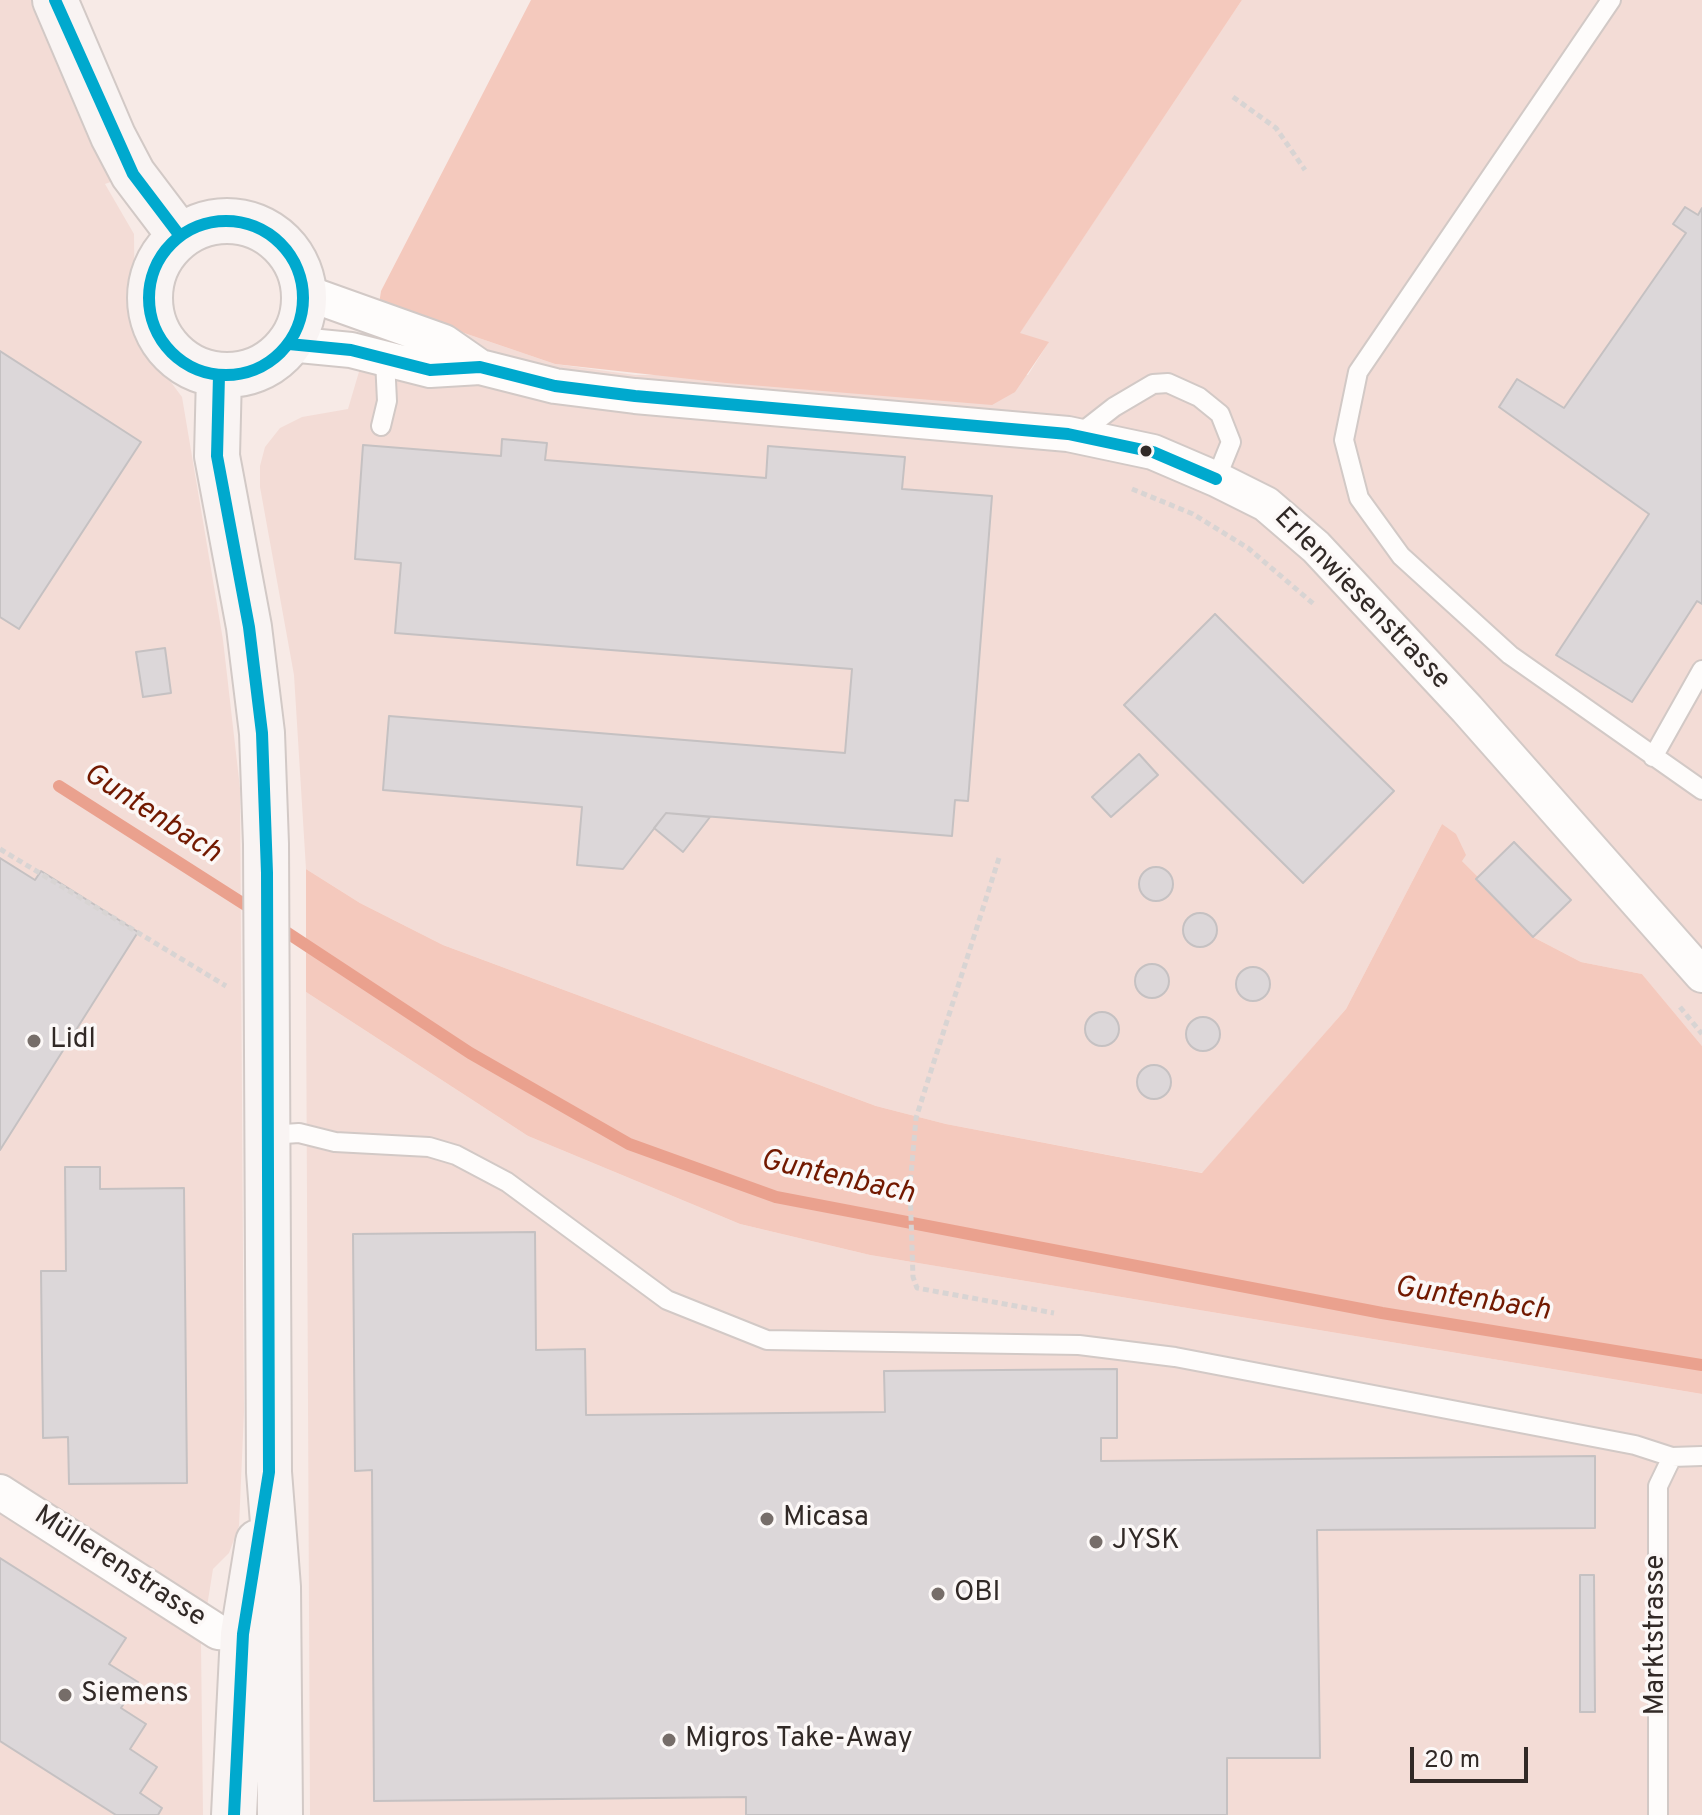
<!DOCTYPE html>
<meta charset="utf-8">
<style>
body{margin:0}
#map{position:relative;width:1702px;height:1815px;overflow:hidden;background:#f7eae6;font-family:Overpass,sans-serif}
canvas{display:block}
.scale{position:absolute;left:1410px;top:1747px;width:118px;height:36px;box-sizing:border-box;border:4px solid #312926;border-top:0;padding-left:10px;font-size:24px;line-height:28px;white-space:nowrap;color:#312926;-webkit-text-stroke:6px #fcf8f7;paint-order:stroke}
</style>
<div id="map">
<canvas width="1702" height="1815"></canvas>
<div class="scale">20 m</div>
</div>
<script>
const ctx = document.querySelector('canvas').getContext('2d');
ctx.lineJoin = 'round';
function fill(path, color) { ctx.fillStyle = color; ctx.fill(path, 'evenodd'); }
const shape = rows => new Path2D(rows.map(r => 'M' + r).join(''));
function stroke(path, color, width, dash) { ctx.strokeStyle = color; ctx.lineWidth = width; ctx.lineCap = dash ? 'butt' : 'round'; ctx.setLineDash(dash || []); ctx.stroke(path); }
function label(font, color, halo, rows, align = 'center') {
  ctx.font = font + ' Overpass,sans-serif'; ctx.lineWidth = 7; ctx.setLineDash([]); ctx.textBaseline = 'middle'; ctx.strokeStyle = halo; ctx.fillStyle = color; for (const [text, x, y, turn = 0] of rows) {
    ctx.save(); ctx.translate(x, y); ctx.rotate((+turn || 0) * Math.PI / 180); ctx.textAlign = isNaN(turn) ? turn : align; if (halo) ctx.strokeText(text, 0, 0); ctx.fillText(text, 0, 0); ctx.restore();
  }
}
const built = shape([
 [0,0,56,0,133,174,105,184,134,234,135,334,182,397,223,640,240,788,244,1412,239,1526,229,1553,213,1569,201,1644,203,1815,0,1815],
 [1242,0,1702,0,1702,1046,1642,974,1581,962,1533,937,1476,879,1478,877,1462,861,1442,824,1346,1009,1203,1173,946,1124,876,1106,443,945,360,903,306,869,294,675,260,487,260,466,265,447,280,428,302,417,348,409,379,304,555,364,635,375,1028,375,1048,343,1019,334],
 [306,992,528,1136,740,1224,870,1255,1702,1394,1702,1815,310,1815]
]);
const green = shape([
 [531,0,1242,0,1020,333,1049,342,1015,392,992,405,726,383,555,364,379,304,381,291],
 [1442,824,1456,834,1466,855,1462,861,1478,877,1476,880,1533,937,1581,962,1642,974,1702,1046,1702,1394,870,1255,740,1224,528,1136,306,992,306,869,360,903,443,945,876,1106,946,1124,1202,1173,1346,1009]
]);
const stream = shape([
 [59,786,258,913],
 [277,926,470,1053,629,1144,776,1197,1382,1313,1702,1365]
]);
const building = shape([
 [1685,207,1698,215,1702,208,1702,604,1697,601,1632,702,1556,655,1649,514,1499,407,1517,379,1564,408,1686,233,1673,224,1685,207],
 [0,351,141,442,19,629,0,617,0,351],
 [502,439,547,443,545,460,766,478,768,446,905,457,902,489,992,496,968,801,955,800,952,836,666,813,623,869,577,865,582,807,383,790,389,716,845,753,852,669,395,633,401,563,355,559,363,445,501,456,502,439],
 [1215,614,1394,791,1303,883,1124,705,1215,614],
 [165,648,171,693,143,697,136,652,165,648],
 [1139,754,1158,775,1111,817,1092,797,1139,754],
 [666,813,710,817,683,852,654,828,666,813],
 [1514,842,1571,900,1533,937,1476,879,1514,842],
 [0,858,35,880,41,871,138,932,0,1150,0,858],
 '1139 884a17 17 0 1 1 34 0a17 17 0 1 1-34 0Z',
 '1183 930a17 17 0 1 1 34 0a17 17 0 1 1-34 0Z',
 '1135 981a17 17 0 1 1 34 0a17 17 0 1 1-34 0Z',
 '1236 984a17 17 0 1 1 34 0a17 17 0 1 1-34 0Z',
 '1085 1029a17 17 0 1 1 34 0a17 17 0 1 1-34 0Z',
 '1186 1034a17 17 0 1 1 34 0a17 17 0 1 1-34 0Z',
 '1137 1082a17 17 0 1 1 34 0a17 17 0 1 1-34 0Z',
 [65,1167,100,1167,100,1189,184,1188,187,1483,69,1484,68,1437,43,1438,41,1271,66,1271,65,1167],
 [535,1232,536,1350,585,1349,586,1415,885,1412,884,1371,1117,1369,1117,1438,1101,1438,1101,1461,1595,1456,1595,1528,1317,1530,1320,1758,1227,1758,1227,1815,746,1815,746,1797,374,1801,372,1470,355,1471,353,1234,535,1232],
 [0,1558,126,1638,109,1664,138,1682,121,1708,146,1724,130,1749,157,1767,140,1793,162,1808,158,1815,116,1815,0,1741,0,1558],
 [1580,1575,1594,1575,1595,1712,1580,1712,1580,1575]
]);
const path = shape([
 [1233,97,1276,128,1305,170],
 [1132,489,1193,514,1248,548,1316,606],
 [0,849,226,986],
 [999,858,916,1118,910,1186,913,1277,917,1288,1054,1313],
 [1680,1007,1702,1034]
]);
const lane = shape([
 [1611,0,1358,372,1344,440,1359,498,1401,556,1510,655,1702,790],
 [381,426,387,401,385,360],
 [1077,436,1114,407,1153,384,1168,383,1199,397,1220,414,1231,442,1216,479],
 [1653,757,1702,670],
 [269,1135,299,1133,335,1142,429,1147,456,1155,507,1182,667,1300,767,1340,1079,1345,1175,1357,1635,1445,1672,1457,1702,1456],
 [1658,1815,1658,1486,1672,1457]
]);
const street = shape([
 [304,292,444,342,480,367],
 [289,344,351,350,430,370,480,367,555,386,635,396,1068,434,1153,452,1216,479,1266,504,1316,547,1467,709,1702,975],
 [0,1492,218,1632,243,1634]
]);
const secondary = shape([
 [55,0,113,136,133,174,180,236],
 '150 298a77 77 0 1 1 154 0a77 77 0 1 1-154 0Z',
 [219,375,217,456,249,627,262,733,266,844,269,1472,278,1587,280,1815],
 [234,1815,243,1634,258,1542]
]);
const bus1 = shape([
 [55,0,133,174,180,236],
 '149 298a77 77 0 1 1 154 0a77 77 0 1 1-154 0Z',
 [289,344,351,350,430,370,480,367,555,386,635,396,1068,434,1153,452,1216,479],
 [219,375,217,456,249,627,262,733,267,873,269,1472,243,1634,234,1815]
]);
const markers = [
 [1146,451,7,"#312926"],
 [34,1041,8,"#766d69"],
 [767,1519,8,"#766d69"],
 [1096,1542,8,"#766d69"],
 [938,1594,8,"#766d69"],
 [65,1695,8,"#766d69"],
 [669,1740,8,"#766d69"]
];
const streetNames = [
 ["Erlenwiesenstrasse",1361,600,46],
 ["Müllerenstrasse",119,1568,33],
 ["Marktstrasse",1657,1635,-90]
];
const poiNames = [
 ["Lidl",50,1041],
 ["Micasa",783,1519],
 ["JYSK",1112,1542],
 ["OBI",954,1594],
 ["Siemens",81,1695],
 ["Migros Take-Away",685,1740]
];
const waterNames = [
 ["Guntenbach",151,815,33],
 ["Guntenbach",837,1179,13],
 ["Guntenbach",1472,1301,9]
];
fill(built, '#f3dcd6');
fill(green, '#f4c9bd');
stroke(stream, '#eaa18e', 12);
fill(building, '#dcd7d9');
stroke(building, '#c5c1c2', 2);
stroke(lane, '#d2c9c6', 22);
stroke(street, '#d2c9c6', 38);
stroke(secondary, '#d2c9c6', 48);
stroke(path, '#d8d4d3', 5, [6, 4]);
stroke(lane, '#fefcfb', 18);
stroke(street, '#fefcfb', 34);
stroke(secondary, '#f9f4f3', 44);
stroke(bus1, '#00a9ce', 12);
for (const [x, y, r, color] of markers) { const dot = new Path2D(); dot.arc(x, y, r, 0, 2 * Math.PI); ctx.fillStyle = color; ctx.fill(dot); stroke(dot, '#fcf8f7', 3); }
label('28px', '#312926', '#fcf8f7', streetNames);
label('28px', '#312926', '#fcf8f7', poiNames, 'left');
label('italic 30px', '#721900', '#fcf8f7', waterNames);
</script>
